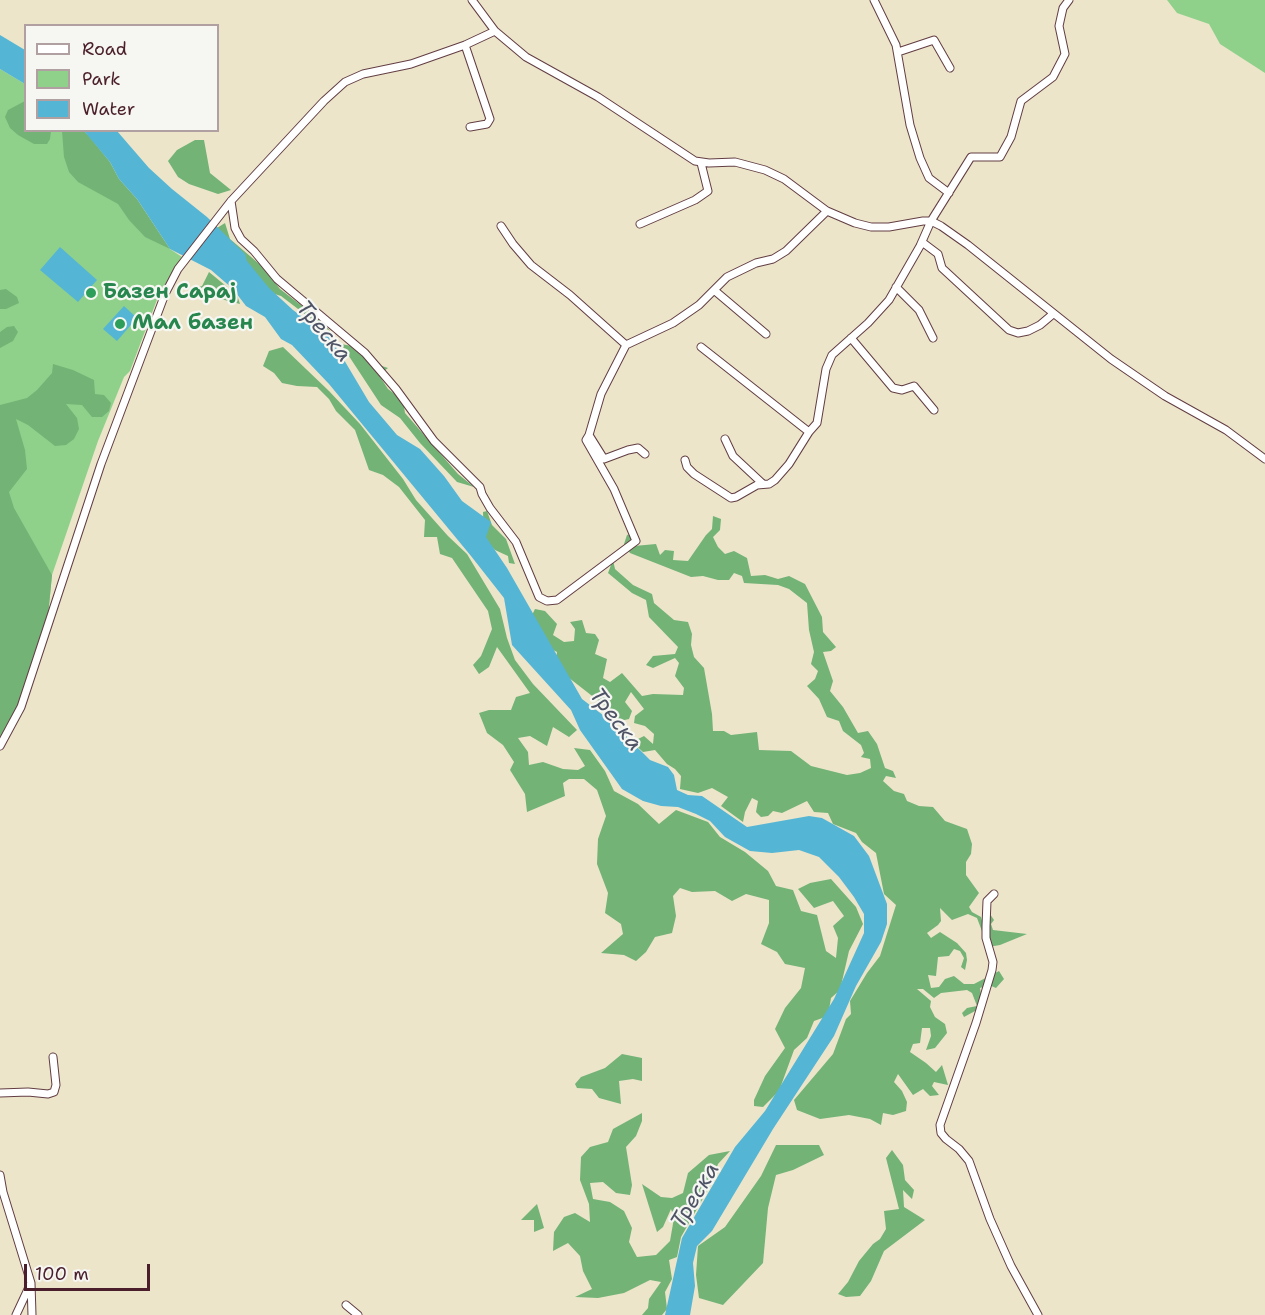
<!DOCTYPE html>
<html>
<head>
<meta charset="utf-8">
<style>
  body { margin:0 }
  #map { position:relative; width:1265px; height:1315px; overflow:hidden; background:#ece5ca; font-family:"Shantell Sans",sans-serif }
  canvas { display:block }
  .legend { position:absolute; left:24px; top:24px; width:195px; height:108px; box-sizing:border-box; background:#f6f6f2; border:2px solid #b1a0a2; margin:0; padding:8px 10px; list-style:none; font-size:18px; color:#4a1f2b }
  .legend li { display:flex; align-items:center; gap:12px; height:30px }
  .legend b { width:30px; border:2px solid #b1a0a2 }
  .scale { position:absolute; left:24px; top:1264px; width:126px; height:27px; box-sizing:border-box; border:3px solid #4a1f2b; border-top:0; padding-left:8px; font-size:18px; line-height:21px; white-space:nowrap; color:#4a1f2b; -webkit-text-stroke:4px #f6f6f2; paint-order:stroke }
</style>
</head>
<body>
<div id="map">
<canvas width="1265" height="1315"></canvas>
<ul class="legend">
<li><b style="height:8px;background:#fff"></b>Road</li>
<li><b style="height:16px;background:#8fd18a"></b>Park</li>
<li><b style="height:16px;background:#55b5d4"></b>Water</li>
</ul>
<div class="scale">100 m</div>
</div>
<script>
const context = document.querySelector('canvas').getContext('2d');
context.lineJoin = 'round';
function fillPath(path, color) { context.fillStyle = color; context.fill(path, 'evenodd'); }
const shape = rows => new Path2D(rows.map(r => 'M' + r).join(''));
function trace(path, color, width, dash) { context.strokeStyle = color; context.lineWidth = width; context.lineCap = dash ? 'butt' : 'round'; context.setLineDash(dash || []); context.stroke(path); }
function write(font, color, halo, rows, align = 'center') {
  context.font = font + ' "Shantell Sans",sans-serif'; context.lineWidth = 4.5; context.setLineDash([]); context.textBaseline = 'middle'; context.strokeStyle = halo; context.fillStyle = color; for (const [text, x, y, turn = 0] of rows) {
    context.save(); context.translate(x, y); context.rotate((+turn || 0) * Math.PI / 180); context.textAlign = isNaN(turn) ? turn : align; if (halo) context.strokeText(text, 0, 0); context.fillText(text, 0, 0); context.restore();
  }
}
fillPath(shape([
  [1167,0,1265,0,1265,73,1220,44,1209,24,1177,13],
  [0,69,25,84,26,130,84,131,170,249,182,257,158,297,130,371,124,377,98,441,52,575,48,616,0,742]
]), '#8fd18a');
fillPath(shape([
  [25,101,26,130,51,131,50,139,47,144,34,144,18,135,10,128,5,117,8,110],
  [62,131,84,131,89,136,110,162,119,179,137,199,170,249,145,237,129,220,118,204,78,182,69,172,64,157],
  [195,140,204,140,210,173,231,190,218,194,189,184,178,177,168,161,177,150],
  [225,223,230,239,264,268,280,289,319,319,332,333,327,329,322,330,319,325,281,296,268,292,217,228],
  [209,272,237,295,240,304,221,299,212,292,201,294,196,288,202,286],
  [6,289,17,297,19,303,6,309,0,309,0,290],
  [14,326,18,332,13,341,0,348,0,332,7,327],
  [341,344,352,346,373,363,388,368,379,375,388,389,403,400,405,413,458,474,474,487,457,482,420,443,400,418,381,405],
  [283,347,329,391,360,424,403,479,416,500,448,536,467,554,500,609,507,638,515,660,533,684,577,730,569,737,553,727,547,746,530,736,518,738,528,752,529,765,543,762,563,769,578,770,585,766,574,748,590,750,605,771,614,791,638,804,659,824,676,810,708,822,720,837,745,852,768,871,776,886,793,890,801,911,817,915,826,951,836,958,838,938,833,926,844,916,833,901,814,908,798,889,810,883,831,879,856,907,863,924,849,951,840,990,831,998,828,1016,814,1021,807,1038,794,1050,779,1091,763,1107,754,1106,754,1100,765,1076,785,1048,775,1029,785,1008,801,988,805,968,785,964,777,952,761,944,769,923,769,900,746,894,732,901,715,891,692,892,680,888,673,896,676,916,672,933,655,937,646,952,636,961,624,955,601,953,623,934,621,924,605,913,608,893,597,864,598,839,606,816,597,790,584,779,569,779,563,783,565,796,527,812,525,794,510,770,514,762,503,745,487,733,479,713,489,710,511,710,516,697,530,693,497,647,489,667,479,674,473,665,481,656,492,629,488,611,452,558,440,554,437,537,424,537,425,520,399,487,383,475,369,470,355,430,336,411,329,399,317,387,297,386,282,383,274,373,263,366,269,351],
  [53,364,73,370,94,380,95,394,104,395,111,403,109,411,102,417,92,417,82,405,66,404,77,418,79,429,74,439,66,445,55,446,28,425,16,419,25,450,27,469,9,492,14,508,52,575,48,616,19,708,0,742,0,405,27,398,37,390,52,373],
  [487,511,492,525,506,539,515,564,509,563,508,556,495,550,484,540,483,512],
  [713,516,721,519,720,530,713,537,718,547,725,554,734,551,747,558,751,576,765,575,778,579,789,576,805,584,822,617,823,632,836,647,831,651,823,652,833,681,830,691,843,707,858,733,868,731,877,744,885,768,893,771,896,778,886,776,883,781,894,791,904,794,907,801,919,806,933,807,945,821,967,829,972,844,971,854,966,862,966,875,979,893,969,907,972,912,981,917,986,934,988,911,994,920,991,924,993,930,1027,934,1000,945,988,947,977,918,968,914,952,920,940,908,941,921,938,925,927,933,931,938,940,932,957,943,966,953,967,960,965,970,961,967,964,958,960,951,954,949,949,956,938,957,936,976,928,975,931,988,939,987,945,979,954,976,964,984,974,984,999,971,1004,979,996,988,989,985,980,988,982,1000,975,1011,964,1017,962,1013,967,1008,977,1006,972,993,967,990,941,993,934,998,923,989,917,989,931,1001,930,1007,935,1017,945,1024,947,1033,935,1048,926,1050,931,1036,930,1028,922,1028,920,1043,913,1044,910,1052,926,1063,936,1072,942,1065,948,1085,934,1082,932,1086,939,1095,930,1096,923,1089,913,1095,898,1074,894,1082,902,1091,907,1102,906,1111,893,1115,883,1113,881,1125,870,1119,849,1115,820,1119,797,1110,794,1100,833,1054,846,1019,851,1014,850,1001,867,973,880,956,896,905,884,894,876,853,862,842,856,833,833,824,828,813,814,812,807,801,782,813,773,811,768,816,761,817,756,812,758,801,752,798,745,812,743,822,721,806,728,797,712,788,698,793,680,789,681,776,675,769,667,764,655,750,643,752,632,742,644,736,653,744,654,734,645,726,634,723,635,716,644,709,631,692,625,702,632,711,629,719,620,721,610,713,605,706,555,667,557,652,541,644,529,621,535,609,545,611,557,624,553,635,564,642,574,641,575,629,570,622,582,620,586,633,595,634,599,640,595,654,607,659,603,678,610,682,622,673,642,696,653,694,683,695,684,688,675,676,679,663,675,658,653,668,646,665,653,656,675,654,678,647,649,617,646,600,632,593,608,573,613,560,615,569,633,585,652,594,654,603,674,620,688,622,692,634,691,645,694,657,704,668,712,714,713,731,724,731,731,735,757,732,759,750,791,751,811,766,847,775,860,773,871,768,870,759,861,757,864,753,861,745,843,731,839,721,827,717,819,699,807,686,815,679,818,671,811,664,814,652,809,630,807,603,789,589,778,585,744,583,742,576,734,573,729,580,718,580,703,576,691,577,630,553,624,544,627,535,635,532,631,543,634,546,656,544,660,555,665,550,674,551,673,560,688,561,706,535,712,529],
  [622,1054,642,1058,642,1081,633,1079,619,1081,621,1104,599,1098,592,1089,577,1088,575,1084,581,1077,605,1068],
  [642,1113,642,1121,636,1136,626,1147,632,1185,630,1195,616,1193,603,1182,590,1183,593,1199,610,1202,624,1211,632,1228,629,1242,637,1257,656,1255,670,1241,674,1218,671,1209,663,1227,657,1232,642,1184,661,1197,672,1198,683,1193,688,1173,709,1155,730,1151,718,1164,710,1186,681,1237,677,1257,669,1260,672,1279,665,1292,667,1309,662,1315,642,1315,648,1308,649,1299,661,1282,650,1280,624,1293,598,1298,575,1297,592,1289,583,1271,580,1256,568,1243,553,1251,554,1232,564,1217,575,1213,590,1222,589,1204,580,1180,581,1157,590,1147,608,1142,613,1129],
  [776,1145,819,1145,824,1155,793,1170,776,1175,768,1208,763,1263,723,1305,699,1298,696,1275,698,1246,725,1227,761,1176],
  [892,1150,903,1165,905,1180,914,1190,912,1199,903,1190,904,1207,925,1220,884,1251,871,1281,860,1296,846,1297,838,1294,848,1282,859,1261,873,1244,880,1239,886,1229,884,1211,899,1209,886,1158],
  [537,1204,544,1228,534,1232,534,1220,521,1220]
]), '#73b376');
fillPath(shape([
  [0,35,25,50,25,84,0,69],
  [84,131,117,131,149,168,172,189,207,217,245,254,247,261,269,288,293,310,331,338,369,402,397,435,420,449,444,476,462,501,491,522,486,537,507,568,582,699,612,722,650,760,668,767,674,775,677,790,688,795,702,796,747,827,809,816,822,818,854,836,869,856,887,904,887,924,881,942,856,986,834,1036,773,1129,712,1231,697,1246,693,1263,695,1286,690,1315,665,1315,682,1238,735,1147,765,1111,834,999,864,933,864,914,854,897,839,877,819,857,799,850,772,853,750,851,725,837,710,821,696,814,678,807,661,806,643,801,622,789,580,730,571,710,512,645,504,598,471,556,329,384,292,345,281,339,265,317,246,306,233,289,211,270,170,249,137,199,119,179,110,162],
  [60,247,97,280,78,302,40,270],
  [124,306,137,318,117,341,103,329]
]), '#55b5d4');
const minor = shape([
  [472,0,495,31,526,57,598,97,695,161,709,163,735,162,765,170,784,179,827,211,855,223,871,227,889,227,923,221,931,221,941,226,968,245,1111,359,1165,396,1226,430,1265,459],
  [874,0,896,45,910,125,920,158,929,178,949,193],
  [465,45,490,119,487,124,470,127],
  [898,52,934,40,950,68],
  [231,201,235,228,241,239,254,251,277,279,365,353,396,389,434,441,480,487,482,494,490,508,516,542,539,597,547,601,557,600,636,541,614,489,586,440,589,435],
  [640,224,695,200,708,191,701,163],
  [501,226,513,244,531,265,570,295,626,345],
  [922,242,938,254,942,268,1009,330,1018,333,1028,331,1040,325,1053,314],
  [896,287,919,310,933,338],
  [714,290,766,334],
  [851,338,893,388,902,390,914,386,934,410],
  [701,347,809,432],
  [725,439,733,456,763,484],
  [645,454,638,448,628,450,604,459,589,435,601,394,626,345,673,323,699,305,727,277,756,263,773,259,786,251,827,211],
  [685,460,687,467,694,474,731,498,736,497,757,485,769,484,775,480,789,464,809,432,817,423,826,369,832,355,868,323,889,300,920,246,931,221,971,157,1000,157,1011,137,1021,101,1053,77,1065,54,1059,26,1063,8,1069,0],
  [0,746,21,707,101,464,165,294,178,269,231,201,324,101,345,82,363,74,411,64,465,45,495,31],
  [994,894,987,901,986,926,986,938,993,962,992,970,976,1023,940,1125,941,1133,946,1139,959,1149,969,1161,990,1219,1011,1266,1038,1315],
  [0,1093,28,1092,48,1094,54,1092,56,1085,53,1057],
  [0,1175,3,1192,31,1283,32,1315],
  [346,1305,358,1315],
  [16,1315,30,1285]
]);
trace(minor, '#623d43', 9);
trace(minor, '#fff', 7);
for (const [x, y, r, color] of [
  [91,293,6,"#2e9e5b"],
  [120,324,6,"#2e9e5b"]
]) { const dot = new Path2D(); dot.arc(x, y, r, 0, 2 * Math.PI); context.fillStyle = color; context.fill(dot); trace(dot, '#f6f6f2', 2); }
write('bold 21px', '#27864d', '#f6f6f2', [
  ["Базен Сарај",103,293],
  ["Мал базен",132,324]
], 'left');
write('italic 22px', '#4e5466', '#f6f6f2', [
  ["Треска",323,332,50],
  ["Треска",615,720,53],
  ["Треска",696,1196,-59]
]);
</script>
</body>
</html>
